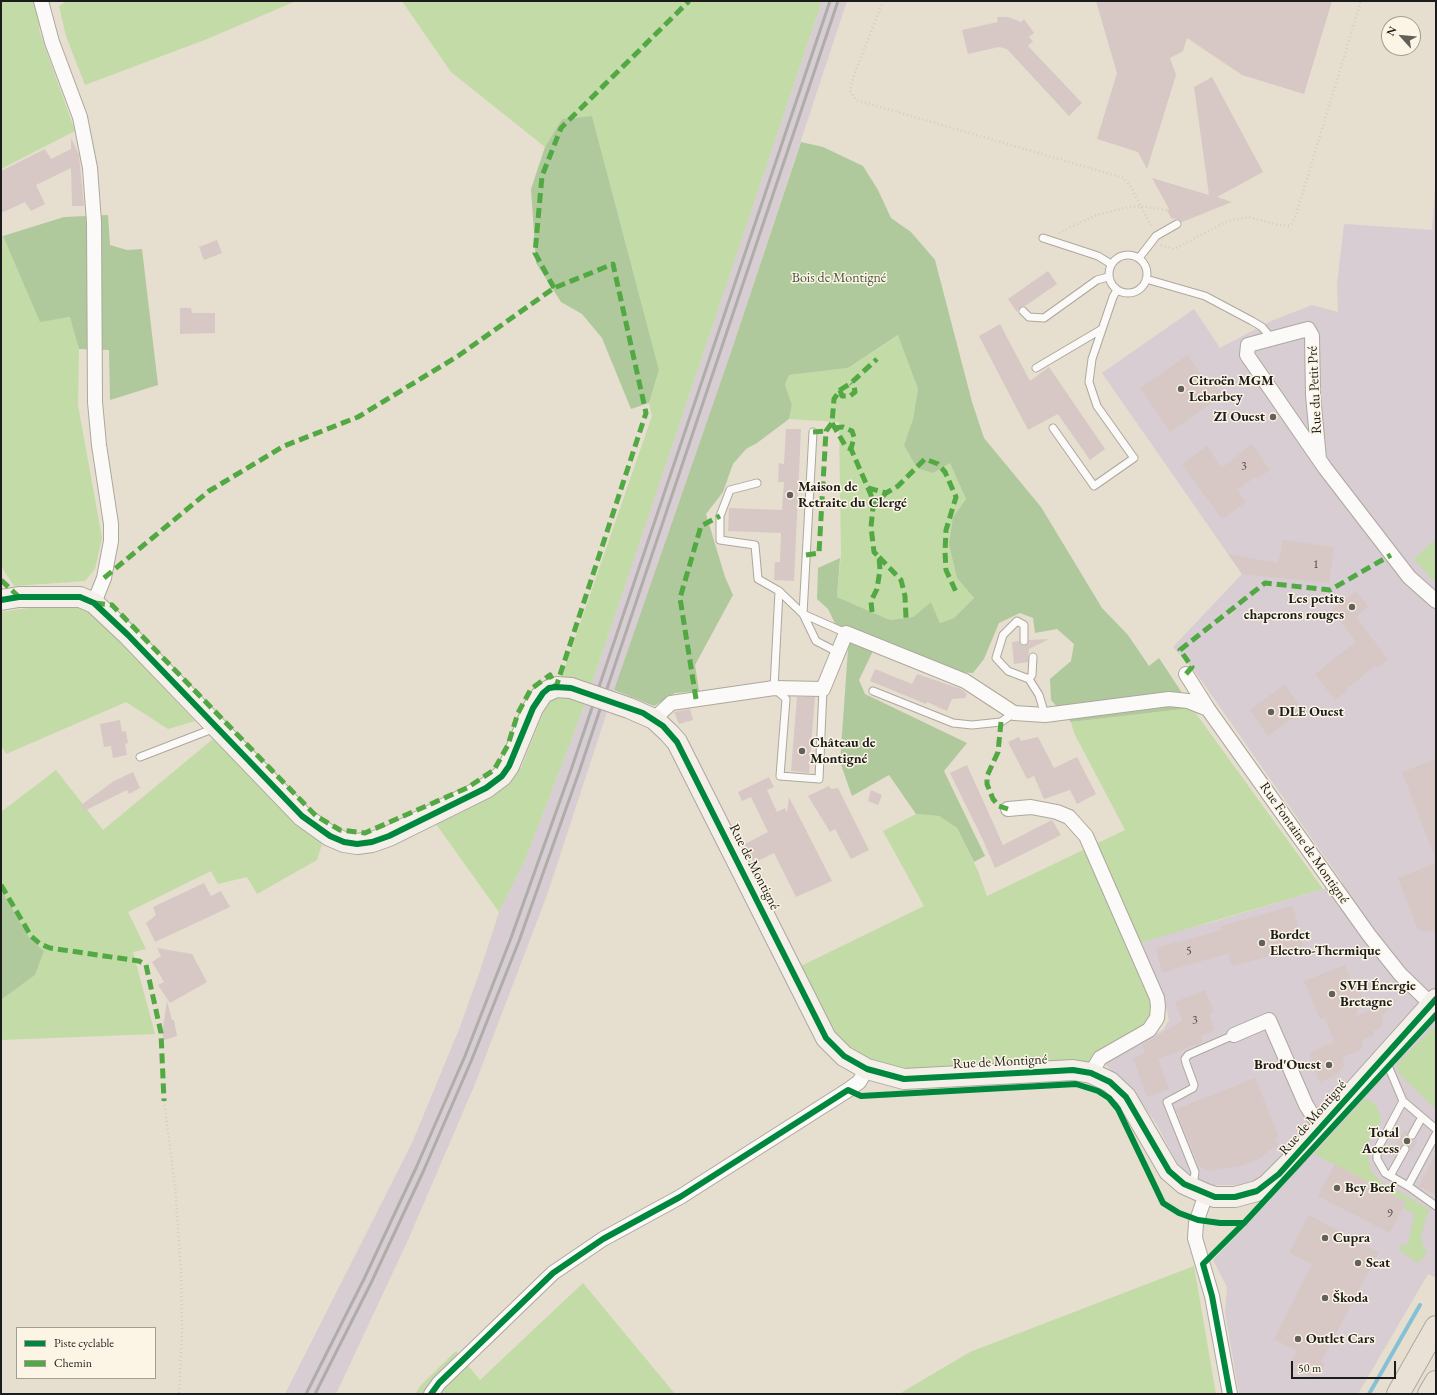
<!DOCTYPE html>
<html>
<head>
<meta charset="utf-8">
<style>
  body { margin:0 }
  #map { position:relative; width:1437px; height:1395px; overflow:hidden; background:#e6dece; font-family:"EB Garamond",serif }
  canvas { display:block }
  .frame { position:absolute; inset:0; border:2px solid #1c1c1c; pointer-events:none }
  .legend { position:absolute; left:16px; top:1327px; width:140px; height:52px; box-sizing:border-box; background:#fcf5e5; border:1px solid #a29e95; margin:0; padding:5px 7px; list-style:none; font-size:12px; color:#1c1c1c }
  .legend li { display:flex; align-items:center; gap:8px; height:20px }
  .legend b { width:20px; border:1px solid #a29e95 }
  .north { position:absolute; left:1381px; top:16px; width:40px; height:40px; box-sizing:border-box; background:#fcf5e5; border:1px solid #a29e95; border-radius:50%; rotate:297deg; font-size:11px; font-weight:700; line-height:16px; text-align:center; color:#1c1c1c }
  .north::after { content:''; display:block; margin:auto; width:14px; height:18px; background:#63605a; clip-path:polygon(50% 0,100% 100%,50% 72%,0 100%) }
  .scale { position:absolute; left:1291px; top:1361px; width:105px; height:18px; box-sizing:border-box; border:2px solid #1c1c1c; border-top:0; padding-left:5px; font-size:12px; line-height:14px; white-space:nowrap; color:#1c1c1c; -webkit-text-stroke:3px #fcf5e5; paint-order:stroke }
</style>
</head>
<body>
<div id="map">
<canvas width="1437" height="1395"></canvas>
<div class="frame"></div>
<ul class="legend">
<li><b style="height:5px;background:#00873e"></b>Piste cyclable</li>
<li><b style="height:5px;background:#52a943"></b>Chemin</li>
</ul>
<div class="north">N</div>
<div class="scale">50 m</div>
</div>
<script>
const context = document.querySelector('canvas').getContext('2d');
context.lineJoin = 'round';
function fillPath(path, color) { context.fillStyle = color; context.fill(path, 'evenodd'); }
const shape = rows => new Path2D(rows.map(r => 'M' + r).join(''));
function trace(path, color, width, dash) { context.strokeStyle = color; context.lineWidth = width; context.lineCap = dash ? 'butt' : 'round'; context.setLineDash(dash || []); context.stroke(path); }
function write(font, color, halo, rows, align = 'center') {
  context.font = font + ' "EB Garamond",serif'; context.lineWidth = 3; context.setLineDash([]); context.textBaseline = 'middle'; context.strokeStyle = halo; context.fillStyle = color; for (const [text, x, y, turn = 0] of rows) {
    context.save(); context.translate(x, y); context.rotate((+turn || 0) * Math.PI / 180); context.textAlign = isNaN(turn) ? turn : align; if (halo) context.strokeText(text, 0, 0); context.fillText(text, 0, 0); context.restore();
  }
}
fillPath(shape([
  [822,1,847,1,732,349,612,696,590,689],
  [1436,176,1436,1278,1428,1274,1358,1394,1239,1394,1225,1312,1227,1287,1213,1260,1271,1199,1248,1185,1206,1185,1188,1175,1176,1161,1157,1125,1141,1102,1104,1063,1163,1030,1169,1020,1164,998,1140,941,1213,922,1343,883,1194,670,1173,647,1242,574,1102,373,1194,309,1220,348,1271,321,1312,305,1338,312,1337,285,1344,224,1432,230],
  [587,699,609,706,547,895,510,992,475,1084,408,1240,336,1394,285,1394,412,1143,460,1027,481,968,499,912,525,860]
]), '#d7cdd2');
fillPath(shape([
  [1,1,35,1,40,33,75,131,1,169],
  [67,1,296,1,207,39,85,85,66,36,59,6],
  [402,1,822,1,590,689,572,684,562,676,652,416,649,403,659,370,592,116,562,119,545,147,451,72],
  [1,236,3,236,40,321,71,317,79,349,78,405,102,538,95,569,85,581,14,586,1,566],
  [899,335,918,389,913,419,904,445,950,462,966,499,953,517,957,578,974,598,954,618,940,623,931,602,913,617,890,620,837,597,841,554,839,422,789,419,792,405,785,385,789,375,848,368],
  [1436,539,1436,584,1414,559],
  [55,604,82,608,103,623,195,721,168,729,126,702,6,754,1,745,1,612],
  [561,694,587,699,525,860,499,912,436,824,460,813,498,791,521,768,548,701],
  [1192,708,1323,889,1132,945,1154,1001,1153,1014,1146,1027,1085,1065,1070,1060,898,1071,858,1060,831,1032,797,968,924,906,883,831,916,814,939,816,957,828,978,871,987,896,1125,830,1074,733,1071,722],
  [213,739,322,844,317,860,257,894,247,877,218,884,211,871,128,912,146,949,133,952,155,1034,1,1040,1,1000,35,975,44,951,30,939,1,890,1,812,56,770,103,830],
  [1436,1025,1436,1109,1400,1075,1397,1067,1397,1064],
  [1365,1098,1376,1105,1381,1118,1376,1138,1372,1135,1366,1146,1370,1149,1368,1160,1372,1172,1380,1181,1429,1209,1420,1239,1422,1240,1424,1248,1428,1252,1418,1263,1399,1250,1402,1244,1408,1245,1414,1214,1403,1208,1406,1202,1314,1154],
  [1194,1266,1216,1394,899,1394,970,1352],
  [583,1283,675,1394,415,1394,421,1385,456,1351,480,1380]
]), '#c2dba7');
fillPath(shape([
  [592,116,659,370,649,403,631,409,602,338,582,314,561,302,536,263,531,189,545,147,562,119],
  [801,142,823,147,863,166,878,190,891,218,911,232,935,260,972,402,984,438,1041,507,1102,608,1128,635,1149,666,1159,658,1192,708,1071,722,1051,700,1050,679,1071,661,1074,644,1057,629,1035,633,1033,618,1020,613,999,623,984,659,973,673,953,672,873,651,859,680,865,694,967,743,944,771,985,856,974,862,957,828,939,816,916,814,889,775,852,796,840,762,848,650,828,609,817,599,818,568,840,558,837,597,890,620,913,617,931,602,940,623,954,618,974,598,957,578,949,544,953,517,966,499,950,463,933,473,917,468,904,445,913,419,918,389,898,335,848,368,789,375,785,385,792,405,789,419,757,443,746,449,733,464,723,492,706,514,725,577,733,595,695,665,699,691,675,693,654,706,614,690,732,349],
  [108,215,110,245,127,250,142,249,158,385,110,400,109,350,79,349,70,317,40,322,3,236,64,217],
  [1,890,30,939,44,951,35,975,1,1000]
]), '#b0c99c');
trace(shape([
  [1369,1394,1420,1305]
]), '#85c0d6', 4);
fillPath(shape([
  [1096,1,1332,1,1304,94,1242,75,1187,38,1183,51,1170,58,1176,75,1147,169,1138,152,1097,139,1117,73],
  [997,17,1008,17,1021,22,1024,19,1034,33,1029,37,1033,41,1028,46,1082,103,1069,116,1007,49,999,47,968,54,962,30,998,22],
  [1212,77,1263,172,1217,197,1232,202,1182,222,1179,220,1171,218,1167,210,1169,209,1152,178,1209,195,1194,87],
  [71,138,79,155,84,206,72,206,71,168,36,185,45,204,31,211,25,202,1,213,1,171,45,149,51,159,71,149],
  [217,240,222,253,204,260,199,247],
  [1048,271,1057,284,1025,306,1020,307,1017,312,1008,299],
  [180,308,191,308,192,313,215,313,215,333,180,334],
  [1000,324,1030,381,1049,367,1105,449,1090,460,1058,414,1028,430,979,336],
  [1188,355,1206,381,1211,378,1223,395,1170,432,1140,388],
  [786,429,801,429,794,581,774,580,775,562,780,562,781,533,728,531,729,508,782,510,784,482,778,482,779,463,784,464],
  [1252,444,1270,470,1256,479,1255,477,1237,490,1246,502,1222,519,1182,464,1207,446,1222,468],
  [1283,540,1334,547,1329,583,1242,574,1228,554,1278,563],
  [1356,591,1368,607,1356,617,1388,659,1377,668,1375,666,1346,689,1347,691,1335,700,1315,674,1356,642,1332,610],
  [1049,639,1029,649,1028,662,1014,664,1012,642,1019,641,1021,645,1024,646,1028,644,1029,640],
  [875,669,912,684,917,674,961,689,967,694,965,698,952,699,947,711,927,702,926,704,870,681],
  [1285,684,1303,711,1268,736,1250,710],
  [797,697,815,697,809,773,791,771],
  [690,709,693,720,679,724,674,712],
  [120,720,122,732,126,731,128,743,125,744,127,755,113,758,111,746,104,747,100,724],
  [1019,737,1021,741,1038,737,1054,768,1077,757,1096,794,1077,804,1070,790,1044,799,1034,776,1027,779,1008,742],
  [1436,759,1436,858,1435,858,1402,772],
  [967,765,1003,845,1052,820,1061,835,995,868,983,840,950,773],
  [133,772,140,788,129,794,127,790,84,811,81,805,114,781],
  [769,777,774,787,767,790,777,812,785,808,787,813,789,797,832,881,796,897,774,853,754,863,745,844,768,832,751,797,742,801,738,792],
  [829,786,831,789,838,788,869,850,851,859,835,829,830,832,808,796],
  [871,790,882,795,878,805,868,801],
  [1436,863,1436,932,1418,930,1398,878],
  [204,883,211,896,221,891,230,907,155,942,146,923,156,915,153,907],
  [1293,906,1304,947,1232,966,1228,953,1162,973,1156,948,1222,930,1221,926],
  [157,948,192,954,207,982,170,1003,158,985,164,982,152,962,161,956],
  [1345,965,1355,989,1363,991,1356,1016,1398,999,1382,1016,1383,1023,1380,1028,1373,1031,1374,1035,1361,1041,1363,1047,1359,1051,1342,1057,1345,1065,1335,1076,1319,1082,1310,1052,1334,1042,1325,1018,1320,1019,1304,981],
  [1205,990,1214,1012,1209,1014,1215,1030,1201,1036,1203,1042,1158,1059,1169,1089,1147,1097,1133,1058,1145,1053,1142,1045,1182,1021,1175,1002],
  [167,1001,172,1020,174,1020,177,1036,164,1040,162,1033],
  [1255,1078,1279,1137,1275,1138,1278,1146,1271,1149,1260,1158,1241,1166,1206,1171,1204,1167,1200,1168,1176,1109],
  [1404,1130,1408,1133,1409,1139,1418,1139,1411,1152,1408,1145,1405,1144,1401,1146,1396,1144],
  [1436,1154,1436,1195,1419,1186],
  [1335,1164,1406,1202,1390,1233,1318,1196],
  [1309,1215,1379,1252,1321,1362,1325,1364,1317,1380,1289,1367,1297,1351,1274,1339,1312,1264,1289,1253]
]), '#d7c8c5');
const lane = shape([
  [1043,238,1098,256,1111,264],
  '1109 274a19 19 0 1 1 38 0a19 19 0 1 1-38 0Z',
  [1139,258,1156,236,1177,224],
  [1146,279,1205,296,1252,321,1262,327,1272,339],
  [1023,311,1029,317,1044,318,1097,280,1108,277],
  [1036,368,1102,329],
  [1053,428,1094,486,1134,458,1097,406,1089,382,1092,359,1113,297,1117,290],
  [813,432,803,614,816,641,839,653],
  [757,483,730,490,720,516,720,540,755,545,758,579,779,591,803,614,846,633],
  [779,591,774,688,786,699,780,776,819,779,823,689],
  [1024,641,1024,625,1017,621,1003,635,996,658,1008,671,1029,679,1039,695,1045,715],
  [1029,679,1032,675,1033,657],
  [873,691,953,723,972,725,1001,722,1014,713],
  [140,757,215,728],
  [1382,1061,1389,1068,1403,1101,1436,1129],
  [1403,1101,1377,1150,1377,1159,1385,1173,1408,1186],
  [1436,1134,1408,1186,1436,1206],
  [1412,1135,1422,1117],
  [1390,1176,1405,1149],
  [1193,1186,1195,1172,1167,1102,1193,1088,1194,1085,1186,1063,1185,1059,1188,1055,1234,1035]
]);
const street = shape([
  [41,1,52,42,80,117,90,168,94,222,95,402,99,445,111,524,111,541,104,578,94,603],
  [1319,459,1313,395,1312,336,1308,329,1248,345,1247,355,1325,468,1409,577,1436,601],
  [1186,674,1208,709,1369,935,1400,974,1431,1004],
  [654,719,671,703,774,688,823,689,846,633,965,681,1014,713,1045,715,1169,699,1188,701,1208,709],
  [1008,809,1031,807,1057,812,1069,817,1086,836,1157,998,1158,1006,1157,1018,1149,1030,1100,1058,1091,1073],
  [1234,1035,1269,1020,1306,1105,1313,1116,1323,1126],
  [1206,1194,1196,1223,1195,1238,1212,1296,1230,1394],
  [431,1394,439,1383,553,1273,603,1239,680,1197,848,1090,859,1082,867,1069]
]);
const secondary = shape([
  [1,600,19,597,80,597,94,603,128,635,302,816,330,836,344,842,357,844,372,842,389,836,486,788,502,776,509,766,533,708,543,693,556,687,571,688],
  [629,708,654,719,669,733,677,742,826,1038,844,1056,867,1069,904,1079,1056,1071,1073,1070,1091,1073,1110,1082,1126,1097,1169,1171,1184,1184,1206,1194,1215,1197,1235,1197,1257,1191,1267,1185,1290,1162,1436,999]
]);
const primary = shape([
  [1398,1394,1436,1327],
  [1429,1394,1436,1382]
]);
trace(lane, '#ada89e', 9);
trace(street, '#ada89e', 16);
trace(secondary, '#ada89e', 22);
trace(primary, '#ada89e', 24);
trace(shape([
  [883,1,854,75,850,91,856,100,1124,178,1132,189,1152,228],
  [1059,233,1096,215,1125,208,1141,206,1167,210],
  [1161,245,1174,249,1228,221,1249,217,1278,225,1290,226,1295,218,1361,1],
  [164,1101,175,1185,181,1270,182,1331,179,1394]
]), '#d0ceca', 2.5, [1, 3]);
trace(lane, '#fbfaf8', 7);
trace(street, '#fbfaf8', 14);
trace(secondary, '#f4f0e9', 20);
trace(primary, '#e9e1d5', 22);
trace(shape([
  [306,1394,364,1279,416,1168,465,1056,511,938,571,770,830,1],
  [315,1394,371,1283,423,1172,472,1059,519,941,579,772,838,1]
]), '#aeadaa', 3);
const secondaryBridge = shape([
  [571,688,629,708]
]);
trace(secondaryBridge, '#ada89e', 22, []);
trace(secondaryBridge, '#f4f0e9', 20);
trace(shape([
  [554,288,535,253,542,176,561,128,689,1],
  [840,390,842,396,850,396,855,392,854,386,851,383],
  [832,423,846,447,851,449,871,495,873,507,871,527,874,552,879,557,880,570,877,589,871,601,872,612],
  [834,428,843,427,852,431,854,437,851,449],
  [813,432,826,431],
  [868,488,886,493,898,486,925,459,938,464,945,472,956,497,946,530,945,552,946,570,957,594],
  [873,507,886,493],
  [806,555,819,553,826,431,832,423,834,399,840,390,851,383,877,359],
  [879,557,901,580,905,596,906,618],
  [104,578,209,491,284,446,358,417,458,356,554,288,613,264,646,413,556,687],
  [1,580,19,597],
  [95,603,112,605,316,816,340,830,365,833,467,788,494,770,508,745,518,713,531,689,550,675,556,687],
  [1186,674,1192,667,1180,650,1265,583,1330,590,1391,555],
  [696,699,680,598,701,526,720,516],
  [1001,722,998,752,987,776,987,784,993,799,999,806,1008,809],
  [1,885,31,936,40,944,50,948,139,961,146,965,161,1033,164,1101]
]), '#52a943', 5, [10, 5]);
trace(shape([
  [1,600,19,597,80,597,94,603,128,635,302,816,330,836,344,842,357,844,372,842,389,836,486,788,502,776,509,766,533,708,543,693,549,688,556,687,571,688,643,713,663,726,677,742,826,1038,844,1056,867,1069,904,1079,1056,1071,1073,1070,1091,1073,1110,1082,1126,1097,1169,1171,1184,1184,1215,1197,1235,1197,1257,1191,1279,1174,1436,999],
  [431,1394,439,1383,553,1273,603,1239,680,1197,848,1090,861,1096,1076,1084,1098,1091,1109,1098,1118,1109,1163,1203,1179,1213,1198,1220,1220,1223,1244,1223],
  [1230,1394,1212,1296,1203,1264,1244,1223,1436,1015]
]), '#00873e', 6);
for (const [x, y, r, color] of [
  [1181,389,4,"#63605a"],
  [1273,417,4,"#63605a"],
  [790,495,4,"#63605a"],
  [1352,607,4,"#63605a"],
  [1271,712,4,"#63605a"],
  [802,751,4,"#63605a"],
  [1262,943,4,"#63605a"],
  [1332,994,4,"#63605a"],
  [1329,1065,4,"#63605a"],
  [1407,1141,4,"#63605a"],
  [1337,1188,4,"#63605a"],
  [1325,1238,4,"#63605a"],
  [1358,1263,4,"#63605a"],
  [1325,1298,4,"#63605a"],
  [1298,1339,4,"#63605a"]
]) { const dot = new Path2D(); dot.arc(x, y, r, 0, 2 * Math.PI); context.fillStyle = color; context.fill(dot); trace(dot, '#fcf5e5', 1.5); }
write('12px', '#4b4746', null, [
  ["3",1244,467],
  ["1",1316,565],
  ["5",1189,951],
  ["3",1195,1021],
  ["9",1390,1214]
]);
write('14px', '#45543c', '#fcf5e5', [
  ["Bois de Montigné",839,278]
]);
write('bold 14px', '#1c1c1c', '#fcf5e5', [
  ["Citroën MGM",1189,381],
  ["Lebarbey",1189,397],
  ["ZI Ouest",1265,417,"right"],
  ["Maison de",798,487],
  ["Retraite du Clergé",798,503],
  ["Les petits",1344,599,"right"],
  ["chaperons rouges",1344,615,"right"],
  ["DLE Ouest",1279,712],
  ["Château de",810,743],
  ["Montigné",810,759],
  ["Bordet",1270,935],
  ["Electro-Thermique",1270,951],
  ["SVH Énergie",1340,986],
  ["Bretagne",1340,1002],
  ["Brod'Ouest",1321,1065,"right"],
  ["Total",1399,1133,"right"],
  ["Access",1399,1149,"right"],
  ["Bey Beef",1345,1188],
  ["Cupra",1333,1238],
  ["Seat",1366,1263],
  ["Škoda",1333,1298],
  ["Outlet Cars",1306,1339]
], 'left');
write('14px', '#1c1c1c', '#fcf5e5', [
  ["Rue du Petit Pré",1315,390,-93],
  ["Rue Fontaine de Montigné",1304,843,55],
  ["Rue de Montigné",754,867,63],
  ["Rue de Montigné",1000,1062,-3],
  ["Rue de Montigné",1313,1118,-49]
]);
</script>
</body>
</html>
